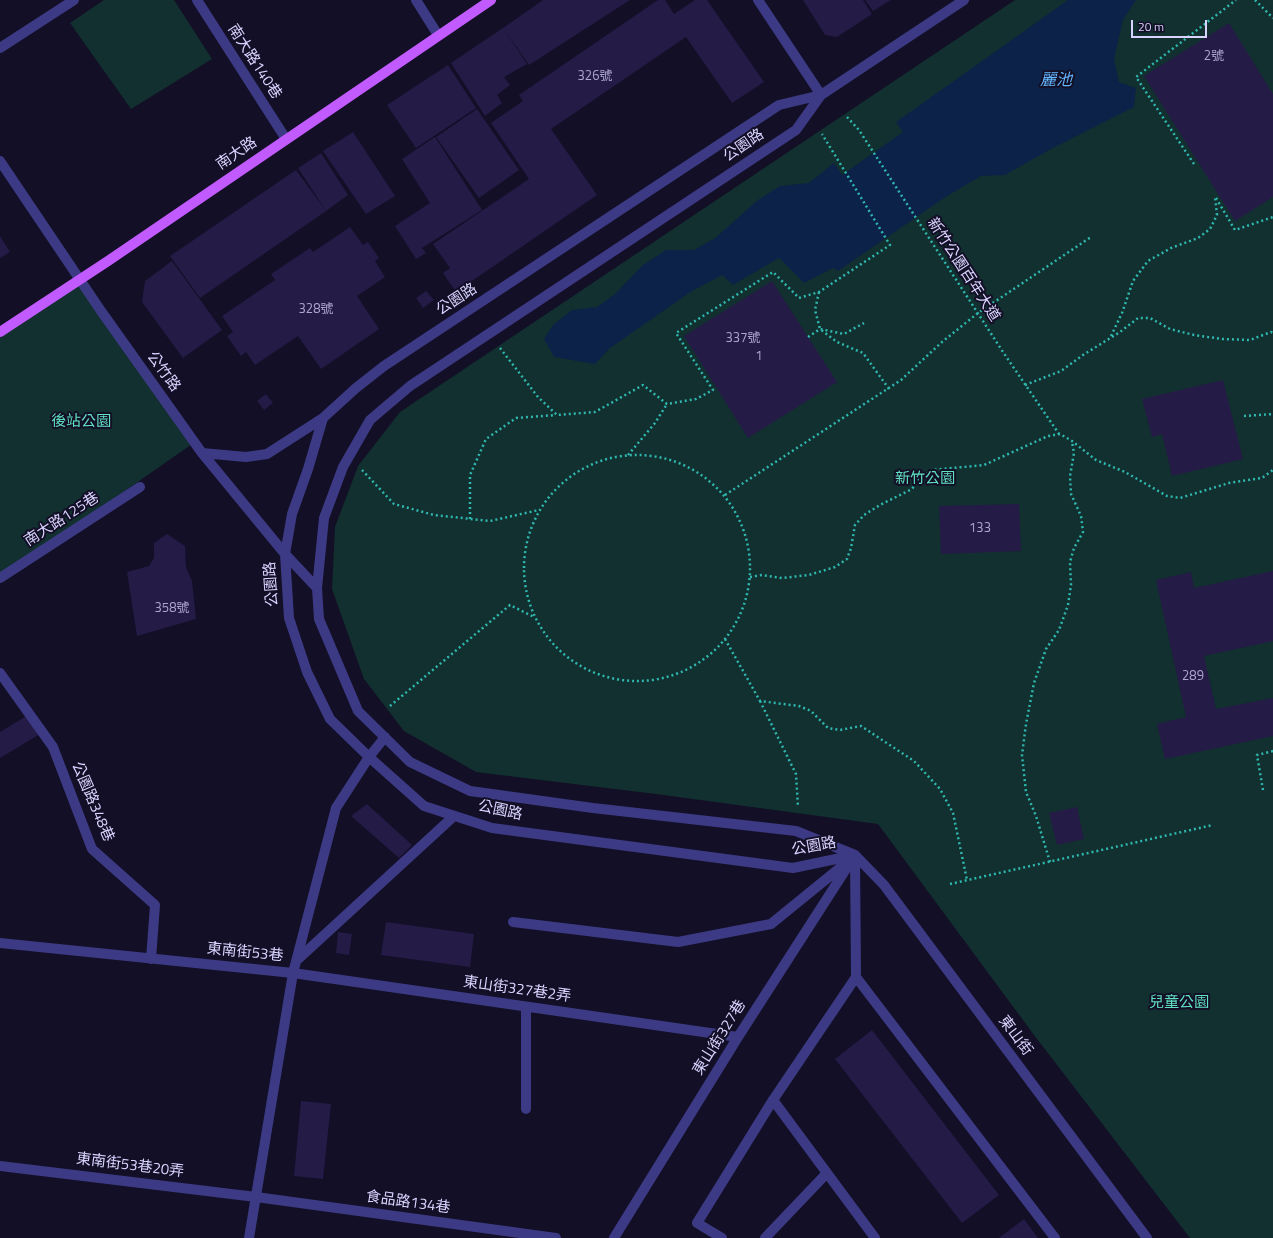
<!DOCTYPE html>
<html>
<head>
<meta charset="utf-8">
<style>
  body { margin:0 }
  #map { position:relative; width:1273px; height:1238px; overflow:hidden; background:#130f26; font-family:"Titillium Web",sans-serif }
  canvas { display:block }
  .scale { position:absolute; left:1131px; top:20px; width:76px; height:18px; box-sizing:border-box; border:2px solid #d9d4ff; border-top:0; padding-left:5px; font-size:12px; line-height:14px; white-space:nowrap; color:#d9d4ff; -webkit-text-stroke:3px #130f26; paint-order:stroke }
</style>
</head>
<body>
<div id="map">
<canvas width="1273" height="1238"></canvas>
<div class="scale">20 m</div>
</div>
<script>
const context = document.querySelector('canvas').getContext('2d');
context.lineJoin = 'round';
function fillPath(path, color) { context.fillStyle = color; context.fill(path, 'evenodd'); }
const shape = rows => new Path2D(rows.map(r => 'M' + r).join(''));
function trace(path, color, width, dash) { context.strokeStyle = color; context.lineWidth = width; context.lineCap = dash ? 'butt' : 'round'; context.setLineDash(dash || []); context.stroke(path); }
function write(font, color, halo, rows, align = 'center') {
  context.font = font + ' "Titillium Web","Noto Sans TC",sans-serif'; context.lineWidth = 4; context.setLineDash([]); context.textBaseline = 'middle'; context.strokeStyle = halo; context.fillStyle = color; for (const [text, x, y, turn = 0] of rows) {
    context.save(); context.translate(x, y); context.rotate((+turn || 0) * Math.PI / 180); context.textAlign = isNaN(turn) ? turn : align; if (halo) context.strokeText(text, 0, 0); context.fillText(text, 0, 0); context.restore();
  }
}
fillPath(shape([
  [104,0,174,0,212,59,131,109,70,23],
  [1015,0,1273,0,1273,1238,1190,1238,1034,1035,878,824,656,794,476,772,404,731,364,679,332,589,335,527,358,466,400,412],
  [81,279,195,442,0,578,0,332]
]), '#12302f');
fillPath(shape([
  [1068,0,1136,0,1123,20,1114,59,1119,82,1136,88,1134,107,1051,149,1005,175,981,176,947,196,838,271,833,268,804,283,779,258,733,285,722,275,692,291,610,348,595,364,554,357,544,339,553,325,572,310,597,307,615,294,643,265,666,250,694,250,715,238,758,200,780,186,809,183,834,163,842,175,903,132,896,122]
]), '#0c2248');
fillPath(shape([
  [543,0,630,0,529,65,503,28],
  [658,0,665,0,674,14,695,0,707,0,764,82,732,103,686,37,551,129,597,195,456,292,443,273,450,268,433,244,529,179,491,123,523,101,519,95],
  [803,0,863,0,872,14,837,37,825,35],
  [865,0,891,0,873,11],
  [1229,23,1273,94,1273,197,1235,221,1144,76],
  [503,28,527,64,504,77,510,85,497,95,502,103,485,116,451,63],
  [448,65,476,108,416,148,387,105],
  [477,109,519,170,479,198,436,137],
  [353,132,395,196,366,214,323,151],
  [435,137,482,210,422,248,426,253,416,259,395,226,430,203,402,159],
  [321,153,348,195,326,211,298,168],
  [296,170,326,211,200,298,170,256],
  [350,227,363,245,368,242,379,258,375,261,385,277,357,296,379,329,321,369,298,336,255,365,246,352,241,356,227,336,233,332,222,316,275,280,271,274,310,248,313,252],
  [0,236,10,252,0,258],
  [172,261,222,330,183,358,142,302,145,281],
  [772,281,837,382,748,438,684,336],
  [426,291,434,300,423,308,416,298],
  [1223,380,1243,459,1172,476,1162,434,1152,437,1142,399],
  [266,394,273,403,264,410,257,401],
  [1019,504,1021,551,941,554,939,506],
  [167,534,185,546,186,567,192,581,196,619,137,636,127,572,149,566,154,558,154,543],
  [1273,571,1273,641,1204,656,1216,709,1273,698,1273,736,1165,759,1157,724,1186,717,1156,580,1191,572,1194,588],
  [28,715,40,734,0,758,0,732],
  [367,804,412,845,399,858,351,816],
  [1077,807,1084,839,1057,845,1049,813],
  [386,922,474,934,470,967,381,955],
  [338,932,352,934,349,955,336,953],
  [872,1030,999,1195,962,1223,835,1059],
  [301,1101,331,1104,323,1179,294,1176],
  [1024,1219,1038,1238,999,1238]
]), '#241b47');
trace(shape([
  [1255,0,1273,18],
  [847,117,859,130,1003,352,1059,434],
  [1194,164,1136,77,1236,0],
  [1216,198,1235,230,1273,217],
  [819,292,815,310,820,329,837,342,863,353,889,389],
  [1111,336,1122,313,1133,281,1148,261,1171,248,1198,238,1210,229,1217,215,1215,196],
  [808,337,820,329,844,334,864,323],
  [500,348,538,397,557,415,595,412,643,385,667,404,696,399,713,390,676,333,773,272,799,298,819,292,890,245,822,134],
  [1025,385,1061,371,1083,355,1120,332,1138,318,1150,318,1170,329,1194,335,1222,339,1250,340,1271,332,1273,333],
  [1244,416,1273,414],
  [628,455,655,423,667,404],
  '524 568a113 113 0 1 1 226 0a113 113 0 1 1-226 0Z',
  [362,470,394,504,434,515,490,521,539,510],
  [725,495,901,380,942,342,978,313,1091,237],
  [470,519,470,475,486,439,516,418,556,415],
  [750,577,762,575,782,578,809,575,835,567,847,559,851,548,855,525,864,515,880,505,912,489,919,479,932,470,984,465,1048,436,1060,434,1072,441,1096,460,1125,472,1167,496,1180,498,1229,483,1262,478,1273,470],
  [725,639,760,701,799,706,811,711,828,728,840,730,861,726,914,761,940,789,953,813,967,880],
  [760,701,796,774,798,807],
  [390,706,510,605,534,617],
  [1263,790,1257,755,1273,751],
  [1050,862,1036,816,1026,792,1022,755,1026,724,1034,683,1046,649,1059,630,1068,605,1071,585,1070,562,1074,548,1083,532,1081,516,1071,494,1070,476,1074,453,1072,442],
  [950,884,1213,825]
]), '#2fb8b0', 2.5, [2, 3]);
trace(shape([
  [197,0,286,139],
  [416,0,438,35],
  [758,0,821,95],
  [0,48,74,0],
  [821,95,796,130,410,386,370,420,343,467,324,518,317,588,319,619,358,711,410,762,470,791,593,808,796,831,855,855,884,885,1147,1238],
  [0,161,101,311,202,453,285,554,317,588],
  [202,453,246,457,267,454,323,418],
  [0,578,140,487],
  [0,673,53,747,92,849,155,905,151,959],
  [855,855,793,868,492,828,424,806,369,757,330,719,307,672,289,618,285,554,292,514,308,469,323,418,356,388,384,366,779,105,821,95,964,0],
  [855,855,856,977,773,1100,875,1238],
  [513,922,678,942,771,924,846,863],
  [0,943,293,973,738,1037],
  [296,961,454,816],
  [856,977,1055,1238],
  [526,1109,526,1007],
  [0,1166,256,1197,556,1238],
  [249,1238,293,973,336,808,369,757,385,737],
  [614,1238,738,1037,855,855],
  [722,1238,697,1223,773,1100],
  [765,1238,827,1173]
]), '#3d3a85', 10);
trace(shape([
  [0,332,108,261,491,0]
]), '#c25bff', 10);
write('13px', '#aca6d1', null, [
  ["2號",1214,57],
  ["326號",595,77],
  ["328號",316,310],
  ["337號",743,339],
  ["1",759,357],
  ["133",980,529],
  ["358號",172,609],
  ["289",1193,677]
]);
write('15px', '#d9d4ff', '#130f26', [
  ["南大路140巷",254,62,57],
  ["公園路",744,146,-34],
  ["南大路",237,154,-34],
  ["新竹公園百年大道",963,270,57],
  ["公園路",457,300,-33],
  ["公竹路",163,372,54],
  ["南大路125巷",62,520,-33],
  ["公園路",272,584,-94],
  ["公園路348巷",92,802,67],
  ["公園路",500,811,12],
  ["公園路",814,847,-10],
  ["東南街53巷",245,953,6],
  ["東山街327巷2弄",517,990,8],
  ["東山街",1015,1036,53],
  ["東山街327巷",720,1038,-58],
  ["東南街53巷20弄",130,1166,7],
  ["食品路134巷",408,1203,8]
]);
write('15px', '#5fe0c0', '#130f26', [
  ["後站公園",81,422],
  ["新竹公園",925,479],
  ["兒童公園",1179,1003]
]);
write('italic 16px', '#62b6ff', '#130f26', [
  ["麗池",1056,81]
]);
</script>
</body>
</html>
